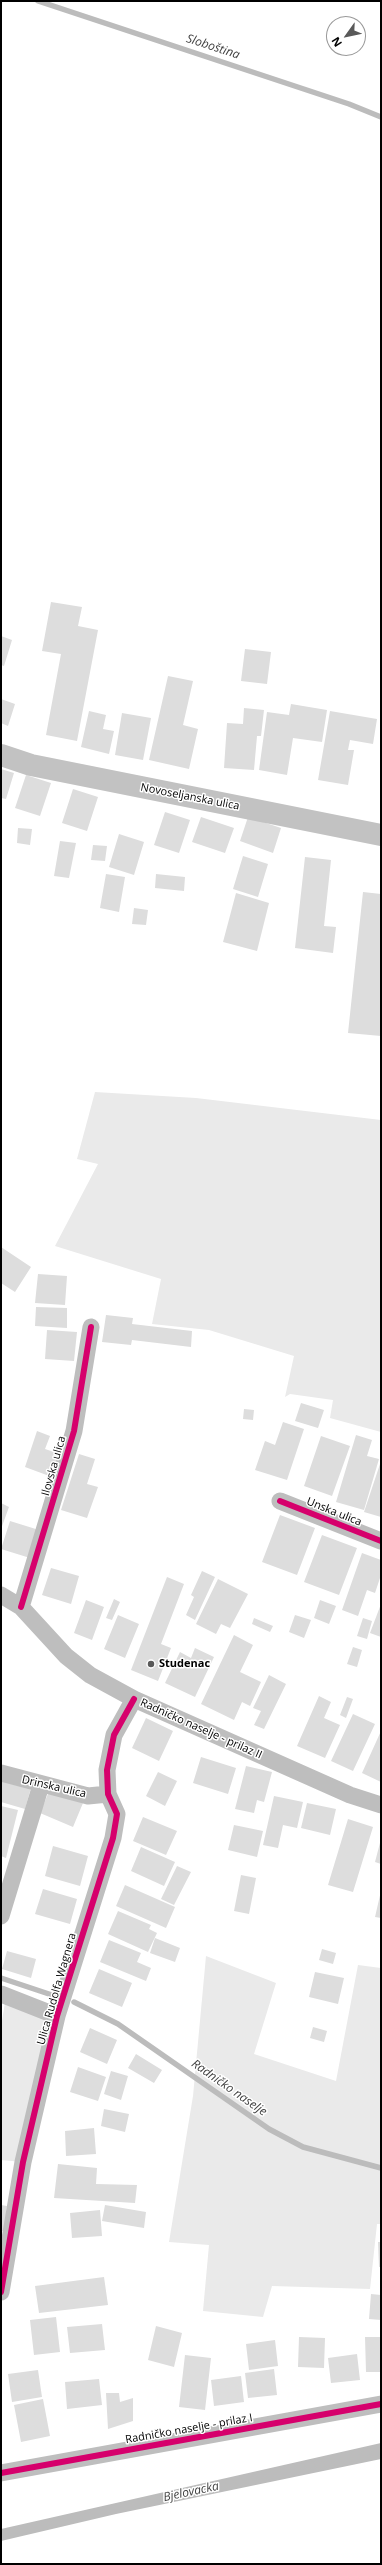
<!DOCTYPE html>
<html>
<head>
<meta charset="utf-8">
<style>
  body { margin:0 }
  #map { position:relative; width:382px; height:2565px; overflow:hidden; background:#fff; font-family:"Open Sans",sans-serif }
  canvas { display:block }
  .frame { position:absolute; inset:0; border:2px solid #000; pointer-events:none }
  .north { position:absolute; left:326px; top:16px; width:40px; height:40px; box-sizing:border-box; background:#fff; border:1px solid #999; border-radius:50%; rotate:237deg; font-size:11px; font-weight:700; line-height:16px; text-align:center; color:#000 }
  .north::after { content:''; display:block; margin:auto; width:14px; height:18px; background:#595959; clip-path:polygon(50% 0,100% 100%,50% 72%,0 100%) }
</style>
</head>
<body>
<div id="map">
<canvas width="382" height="2565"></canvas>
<div class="frame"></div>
<div class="north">N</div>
</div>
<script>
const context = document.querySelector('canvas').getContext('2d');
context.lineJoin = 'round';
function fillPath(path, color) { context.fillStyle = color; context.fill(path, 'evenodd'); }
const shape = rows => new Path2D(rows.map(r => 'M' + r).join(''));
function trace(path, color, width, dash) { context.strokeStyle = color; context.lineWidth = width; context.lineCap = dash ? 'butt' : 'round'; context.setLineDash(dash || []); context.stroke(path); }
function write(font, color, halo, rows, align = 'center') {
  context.font = font + ' "Open Sans",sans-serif'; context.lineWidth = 3; context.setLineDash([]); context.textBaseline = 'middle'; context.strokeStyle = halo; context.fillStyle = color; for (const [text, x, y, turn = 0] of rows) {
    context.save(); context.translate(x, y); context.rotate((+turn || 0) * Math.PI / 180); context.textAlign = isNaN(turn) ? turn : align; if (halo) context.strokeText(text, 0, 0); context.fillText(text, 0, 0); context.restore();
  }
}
fillPath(shape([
  [95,1092,196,1098,381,1120,381,1432,330,1418,333,1400,290,1394,285,1397,294,1356,209,1330,152,1324,161,1279,55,1246,98,1164,77,1159],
  [206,1956,276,1983,254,2054,336,2081,358,1965,381,1968,381,2224,377,2224,370,2289,272,2286,263,2317,203,2311,209,2245,169,2242,193,2096],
  [6,1996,57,2016,23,2162,1,2160,1,2027]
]), '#eaeaea');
fillPath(shape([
  [381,2443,381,2459,116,2514,1,2541,1,2529]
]), '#bcbcbc');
trace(shape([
  [38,1,349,104,381,117],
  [1,1978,52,1995],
  [74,2002,118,2024,269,2129,303,2147,381,2168]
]), '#bcbcbc', 5.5);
fillPath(shape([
  [51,602,82,607,78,626,98,630,77,741,46,735,61,654,42,651],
  [1,636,12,640,4,666,1,665],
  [245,649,271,652,267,684,241,681],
  [168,676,193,681,183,725,198,729,189,769,149,760],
  [1,699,15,704,8,726,1,723],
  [291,704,327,710,322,742,293,738,287,775,259,770,267,712,289,715],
  [244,708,264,710,261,736,257,736,254,770,224,768,227,723,243,724],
  [89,711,106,715,103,729,114,731,109,754,81,747],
  [330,711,377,719,373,744,350,740,348,750,354,750,348,785,318,780],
  [122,713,151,718,143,760,115,755],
  [1,769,14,773,6,799,1,798],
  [26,775,51,783,40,816,15,808],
  [73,789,98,797,87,831,62,823],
  [165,812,190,820,179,853,154,845],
  [201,817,234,828,225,853,192,842],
  [248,817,281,828,273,853,240,841],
  [18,828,32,829,30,845,17,843],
  [119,834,144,842,134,875,109,867],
  [60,841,76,843,69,878,54,876],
  [93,845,107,846,105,861,91,860],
  [243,856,268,864,258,897,233,889],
  [305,857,331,860,324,926,336,927,333,953,295,948],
  [106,874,125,877,119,912,100,908],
  [156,874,185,877,184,891,155,888],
  [363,892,381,894,381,1036,348,1033],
  [236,893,269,903,257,951,223,942],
  [134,908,148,910,146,925,132,924],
  [1,1247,31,1267,15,1292,1,1283],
  [38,1274,67,1276,65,1305,35,1303],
  [36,1307,67,1308,67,1328,35,1326],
  [106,1315,133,1318,132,1324,192,1331,191,1347,132,1340,131,1345,102,1342],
  [47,1330,77,1332,74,1361,45,1359],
  [301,1403,324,1410,318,1428,295,1421],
  [244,1409,254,1410,253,1420,243,1419],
  [283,1422,304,1429,287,1480,255,1470,265,1441,275,1445],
  [37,1431,50,1436,45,1449,60,1454,52,1477,25,1467],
  [356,1435,372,1440,367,1456,379,1459,364,1510,336,1502],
  [321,1436,350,1446,332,1496,304,1486],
  [79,1454,95,1459,87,1484,98,1487,87,1518,61,1510],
  [381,1461,381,1517,364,1512],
  [1,1503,9,1507,1,1529],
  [280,1515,315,1528,297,1575,262,1562],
  [10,1521,39,1530,30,1558,1,1549],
  [322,1535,357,1548,339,1595,304,1582],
  [362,1553,381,1560,381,1575,375,1593,367,1590,358,1616,342,1610],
  [51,1568,79,1576,71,1604,42,1595],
  [202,1571,215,1577,195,1620,186,1615,194,1597,191,1595],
  [167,1577,184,1584,161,1644,171,1648,158,1681,131,1670],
  [218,1579,248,1594,230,1628,221,1624,216,1634,196,1624],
  [114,1599,120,1602,112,1620,106,1618],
  [86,1600,104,1607,92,1640,74,1633],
  [320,1600,336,1606,329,1624,314,1618],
  [381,1604,381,1637,370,1633],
  [118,1615,139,1624,125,1658,104,1649],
  [295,1615,311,1620,304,1638,289,1632],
  [254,1618,273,1626,270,1632,252,1624],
  [363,1618,372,1621,367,1639,357,1636],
  [234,1635,253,1645,240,1672,261,1682,250,1706,242,1702,234,1720,201,1704],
  [353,1647,362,1650,357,1667,347,1664],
  [195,1648,214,1657,195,1697,165,1683,180,1652,191,1658],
  [269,1675,286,1684,264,1729,254,1725,261,1711,253,1708],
  [319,1696,331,1702,324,1718,340,1725,325,1758,297,1746],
  [347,1697,353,1699,346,1718,340,1715],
  [353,1714,375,1724,353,1771,331,1761],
  [146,1718,173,1731,159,1761,132,1748],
  [381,1731,381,1782,362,1773],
  [201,1757,236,1768,228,1794,193,1783],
  [246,1766,272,1772,264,1802,257,1800,254,1813,235,1809],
  [158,1772,177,1781,165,1806,146,1796],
  [1,1776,32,1784,25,1809,1,1802],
  [50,1789,83,1803,73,1827,40,1813],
  [274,1796,303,1802,297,1828,283,1825,278,1848,263,1845],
  [307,1803,336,1809,330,1835,301,1828],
  [1,1806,18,1810,6,1858,1,1856],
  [143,1817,177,1831,166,1855,133,1841],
  [348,1819,373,1827,353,1892,328,1885],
  [234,1825,263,1831,257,1857,228,1850],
  [381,1839,381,1864,375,1862],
  [53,1846,88,1856,80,1886,45,1876],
  [141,1847,175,1862,164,1886,131,1871],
  [177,1866,191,1872,174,1905,161,1899],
  [241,1875,256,1878,249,1914,234,1911],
  [125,1885,175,1907,166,1928,116,1906],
  [43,1889,77,1899,70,1924,35,1914],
  [381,1891,381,1918,375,1917],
  [118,1911,151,1925,149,1929,157,1933,148,1952,108,1934],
  [155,1938,180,1948,175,1962,150,1953],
  [109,1940,141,1953,137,1962,151,1968,146,1981,100,1962],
  [322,1949,336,1953,333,1964,319,1960],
  [7,1951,36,1959,31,1978,2,1969],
  [99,1969,132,1983,122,2007,89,1993],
  [315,1972,344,1978,338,2004,309,1997],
  [313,2027,327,2031,324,2042,310,2038],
  [90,2028,117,2040,107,2064,80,2052],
  [136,2054,162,2070,154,2083,128,2068],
  [78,2067,106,2077,98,2101,70,2092],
  [111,2071,128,2076,121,2100,104,2094],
  [104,2109,129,2114,125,2132,101,2126],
  [94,2128,96,2154,66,2156,65,2131],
  [58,2164,97,2168,96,2184,137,2185,135,2203,54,2198],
  [1,2205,7,2206,4,2231,1,2231],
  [105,2205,146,2212,144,2228,102,2221],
  [100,2210,102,2236,72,2238,70,2213],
  [378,2242,381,2242,381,2267,379,2267],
  [104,2277,108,2305,39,2313,35,2286],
  [371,2294,381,2295,381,2320,369,2319],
  [56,2317,60,2352,34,2355,30,2320],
  [102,2324,105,2350,70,2353,67,2327],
  [156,2326,182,2333,174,2367,148,2360],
  [299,2337,325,2338,324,2368,298,2367],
  [365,2337,381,2337,381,2372,366,2372],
  [275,2340,278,2366,249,2370,246,2344],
  [357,2354,360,2380,331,2383,328,2358],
  [185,2355,211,2358,205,2410,179,2407],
  [274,2369,277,2395,248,2398,245,2373],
  [38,2370,42,2397,12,2402,8,2374],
  [241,2376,244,2402,214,2406,211,2380],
  [99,2379,102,2405,67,2409,65,2382],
  [106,2393,119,2393,120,2402,133,2398,133,2421,108,2429],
  [43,2399,50,2436,21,2442,14,2405]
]), '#ddd');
trace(shape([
  [280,1501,381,1541],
  [1,1595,21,1607,66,1656,90,1675,134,1699,350,1795,381,1805],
  [21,1607,74,1431,91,1327],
  [1,1773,88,1796,108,1794],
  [1,1916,41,1785],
  [1,1994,57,2016],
  [1,2292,23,2162,57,2016,113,1838,117,1814,108,1794,107,1770,114,1735,134,1699],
  [1,2473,381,2404]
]), '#bebebe', 17);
trace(shape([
  [1,755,31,765,381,835]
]), '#c2c2c2', 22);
trace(shape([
  [280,1501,381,1541],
  [21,1607,74,1431,91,1327],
  [1,2292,23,2162,57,2016,113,1838,117,1814,108,1794,107,1770,114,1735,134,1699],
  [1,2473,381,2404]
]), '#d6006c', 6);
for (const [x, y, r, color] of [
  [151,1664,4,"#595959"]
]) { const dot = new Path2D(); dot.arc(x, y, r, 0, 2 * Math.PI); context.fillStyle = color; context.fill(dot); trace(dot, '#fff', 1.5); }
write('11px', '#000', '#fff', [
  ["Novoseljanska ulica",190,797,11],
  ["Ilovska ulica",54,1466,-74],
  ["Unska ulica",334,1512,22],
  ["Radničko naselje - prilaz II",201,1729,24],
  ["Drinska ulica",54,1787,13],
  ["Ulica Rudolfa Wagnera",57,1989,-74],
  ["Radničko naselje - prilaz I",189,2429,-10]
]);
write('bold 11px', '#000', '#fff', [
  ["Studenac",159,1664]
], 'left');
write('italic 12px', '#414141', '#fff', [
  ["Sloboština",213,47,18],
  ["Radničko naselje",229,2088,35],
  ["Bjelovacka",191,2492,-12]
]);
</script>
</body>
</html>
